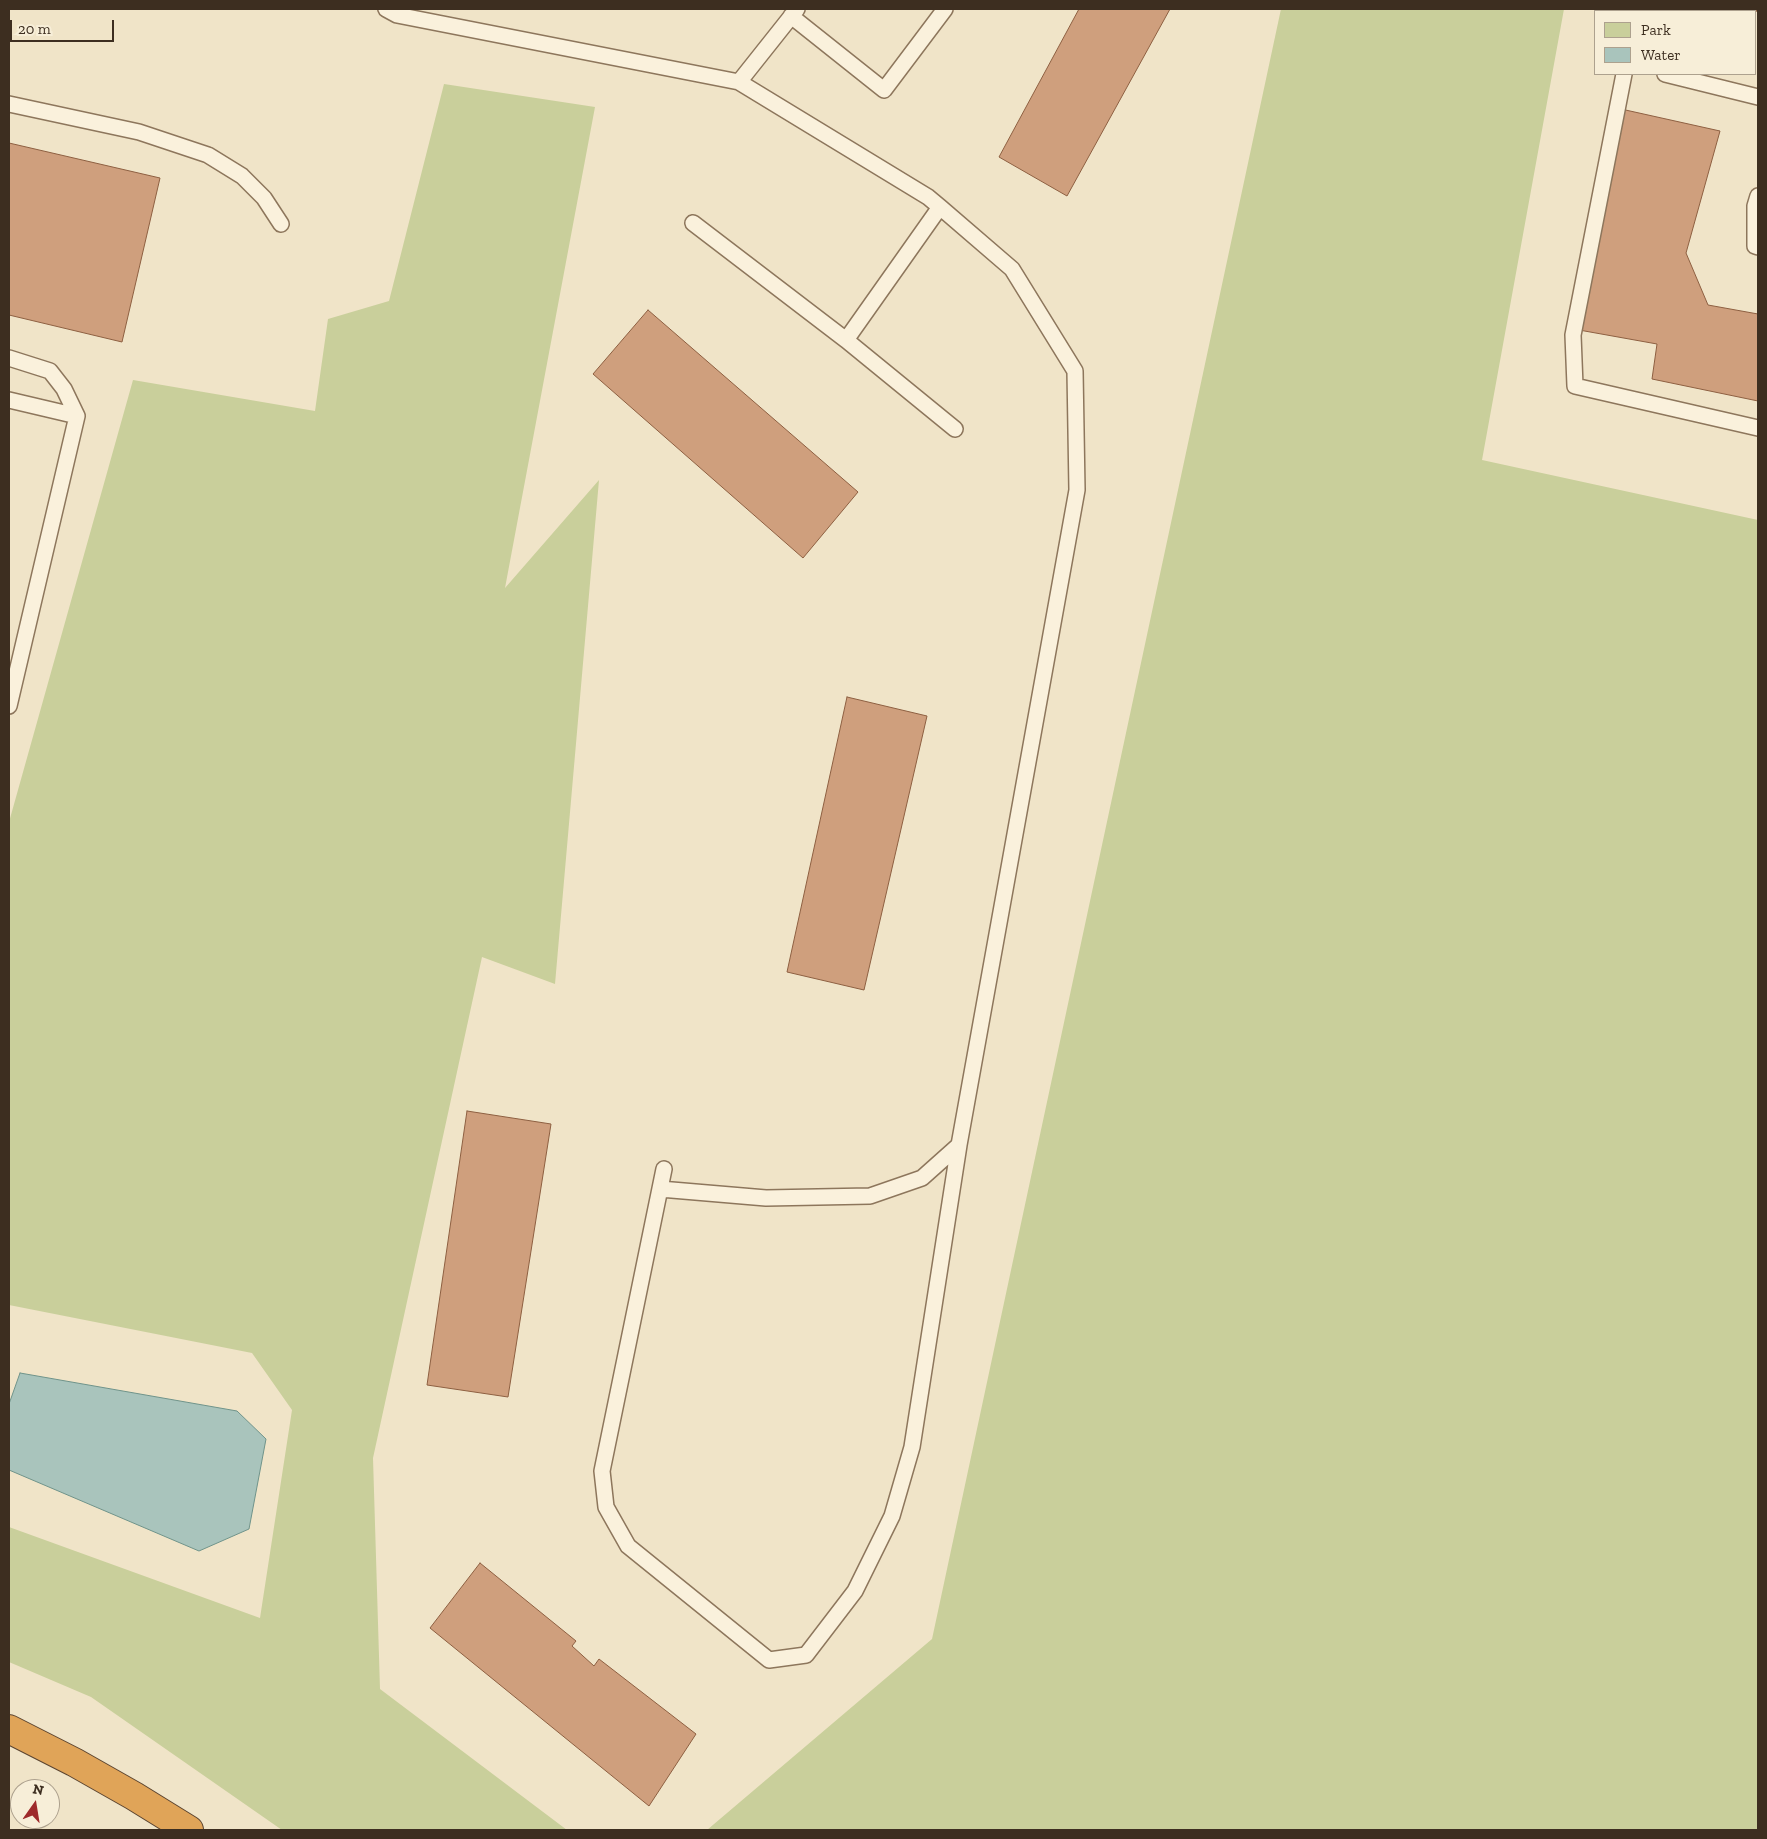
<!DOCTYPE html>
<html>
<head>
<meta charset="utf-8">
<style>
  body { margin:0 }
  #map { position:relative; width:1767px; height:1839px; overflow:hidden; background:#f0e4c8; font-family:"Zilla Slab",serif }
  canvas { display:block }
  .frame { position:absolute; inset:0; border:10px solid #3d2e20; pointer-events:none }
  .legend { position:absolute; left:1594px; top:10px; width:162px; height:65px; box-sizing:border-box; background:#f7eed8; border:1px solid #ada18e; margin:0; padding:6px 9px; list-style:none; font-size:15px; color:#3d2e20 }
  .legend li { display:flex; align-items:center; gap:10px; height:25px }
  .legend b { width:25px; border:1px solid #ada18e }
  .north { position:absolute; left:10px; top:1779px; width:50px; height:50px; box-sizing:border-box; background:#f7eed8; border:1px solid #ada18e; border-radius:50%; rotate:13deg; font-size:14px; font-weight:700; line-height:20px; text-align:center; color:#3d2e20 }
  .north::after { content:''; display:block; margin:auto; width:18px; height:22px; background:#9e2a2b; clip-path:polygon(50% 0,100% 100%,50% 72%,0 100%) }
  .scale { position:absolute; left:10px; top:20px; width:104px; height:22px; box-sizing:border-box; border:2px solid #3d2e20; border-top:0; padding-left:6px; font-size:15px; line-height:18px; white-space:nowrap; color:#3d2e20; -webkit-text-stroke:4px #f7eed8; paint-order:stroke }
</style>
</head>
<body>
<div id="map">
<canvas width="1767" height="1839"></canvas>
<div class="frame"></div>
<ul class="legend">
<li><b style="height:14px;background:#c9cf9b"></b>Park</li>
<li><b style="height:14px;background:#a9c4bc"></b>Water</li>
</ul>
<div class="north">N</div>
<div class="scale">20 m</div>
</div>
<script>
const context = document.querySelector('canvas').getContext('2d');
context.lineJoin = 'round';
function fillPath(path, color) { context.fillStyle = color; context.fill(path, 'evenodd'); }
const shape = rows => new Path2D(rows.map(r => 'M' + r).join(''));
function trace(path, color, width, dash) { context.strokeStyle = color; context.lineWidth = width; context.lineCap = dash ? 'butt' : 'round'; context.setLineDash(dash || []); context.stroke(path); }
fillPath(shape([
  [1281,9,1564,9,1482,460,1758,520,1758,1830,707,1830,932,1639],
  [444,84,595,107,505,588,599,480,555,984,482,957,373,1458,380,1689,567,1830,282,1830,91,1697,9,1662,9,1527,260,1618,292,1410,252,1353,9,1305,9,822,133,380,315,411,328,319,389,301]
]), '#c9cf9b');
const water = shape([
  [20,1373,237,1411,266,1439,249,1529,199,1551,9,1470,9,1404,20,1373]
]);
fillPath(water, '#a9c4bc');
trace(water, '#6f938a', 1);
const building = shape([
  [1079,9,1170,9,1067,196,999,157,1079,9],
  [1666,9,1757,9,1756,12,1678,11,1666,9],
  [1621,109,1720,131,1686,253,1708,305,1758,314,1758,401,1652,379,1657,344,1579,330,1621,109],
  [9,143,160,178,122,342,9,315,9,143],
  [648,310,858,492,803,558,593,374,648,310],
  [847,697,927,716,864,990,787,972,847,697],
  [467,1111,551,1124,508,1397,427,1385,467,1111],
  [480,1563,576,1641,572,1646,594,1666,599,1659,696,1734,649,1806,430,1628,480,1563]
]);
fillPath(building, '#cf9f7d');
trace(building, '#8d5f41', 1);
const lane = shape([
  [386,9,397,15,739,82,928,197,940,207,1012,269,1075,371,1077,490,959,1145,912,1447,892,1516,855,1591,806,1655,769,1660,628,1546,606,1507,602,1471,664,1169],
  [1635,11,1635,9],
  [791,16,884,90,945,9],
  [1624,74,1573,335,1575,386,1758,428],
  [1665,74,1758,97],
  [739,82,797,9],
  [9,104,139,132,208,155,242,176,264,198,281,224],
  [1758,196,1755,206,1755,246,1758,247],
  [693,223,846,340,940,207],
  [846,340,955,429],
  [9,358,50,371,64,389,77,416],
  [9,400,77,416,9,706],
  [660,1189,766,1198,870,1196,922,1178,959,1145]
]);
const highway = shape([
  [9,1729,74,1762,134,1796,189,1830]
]);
trace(lane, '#8d765c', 18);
trace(highway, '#5b4430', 30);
trace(lane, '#faf1dc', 15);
trace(highway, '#e0a458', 28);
</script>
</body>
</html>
